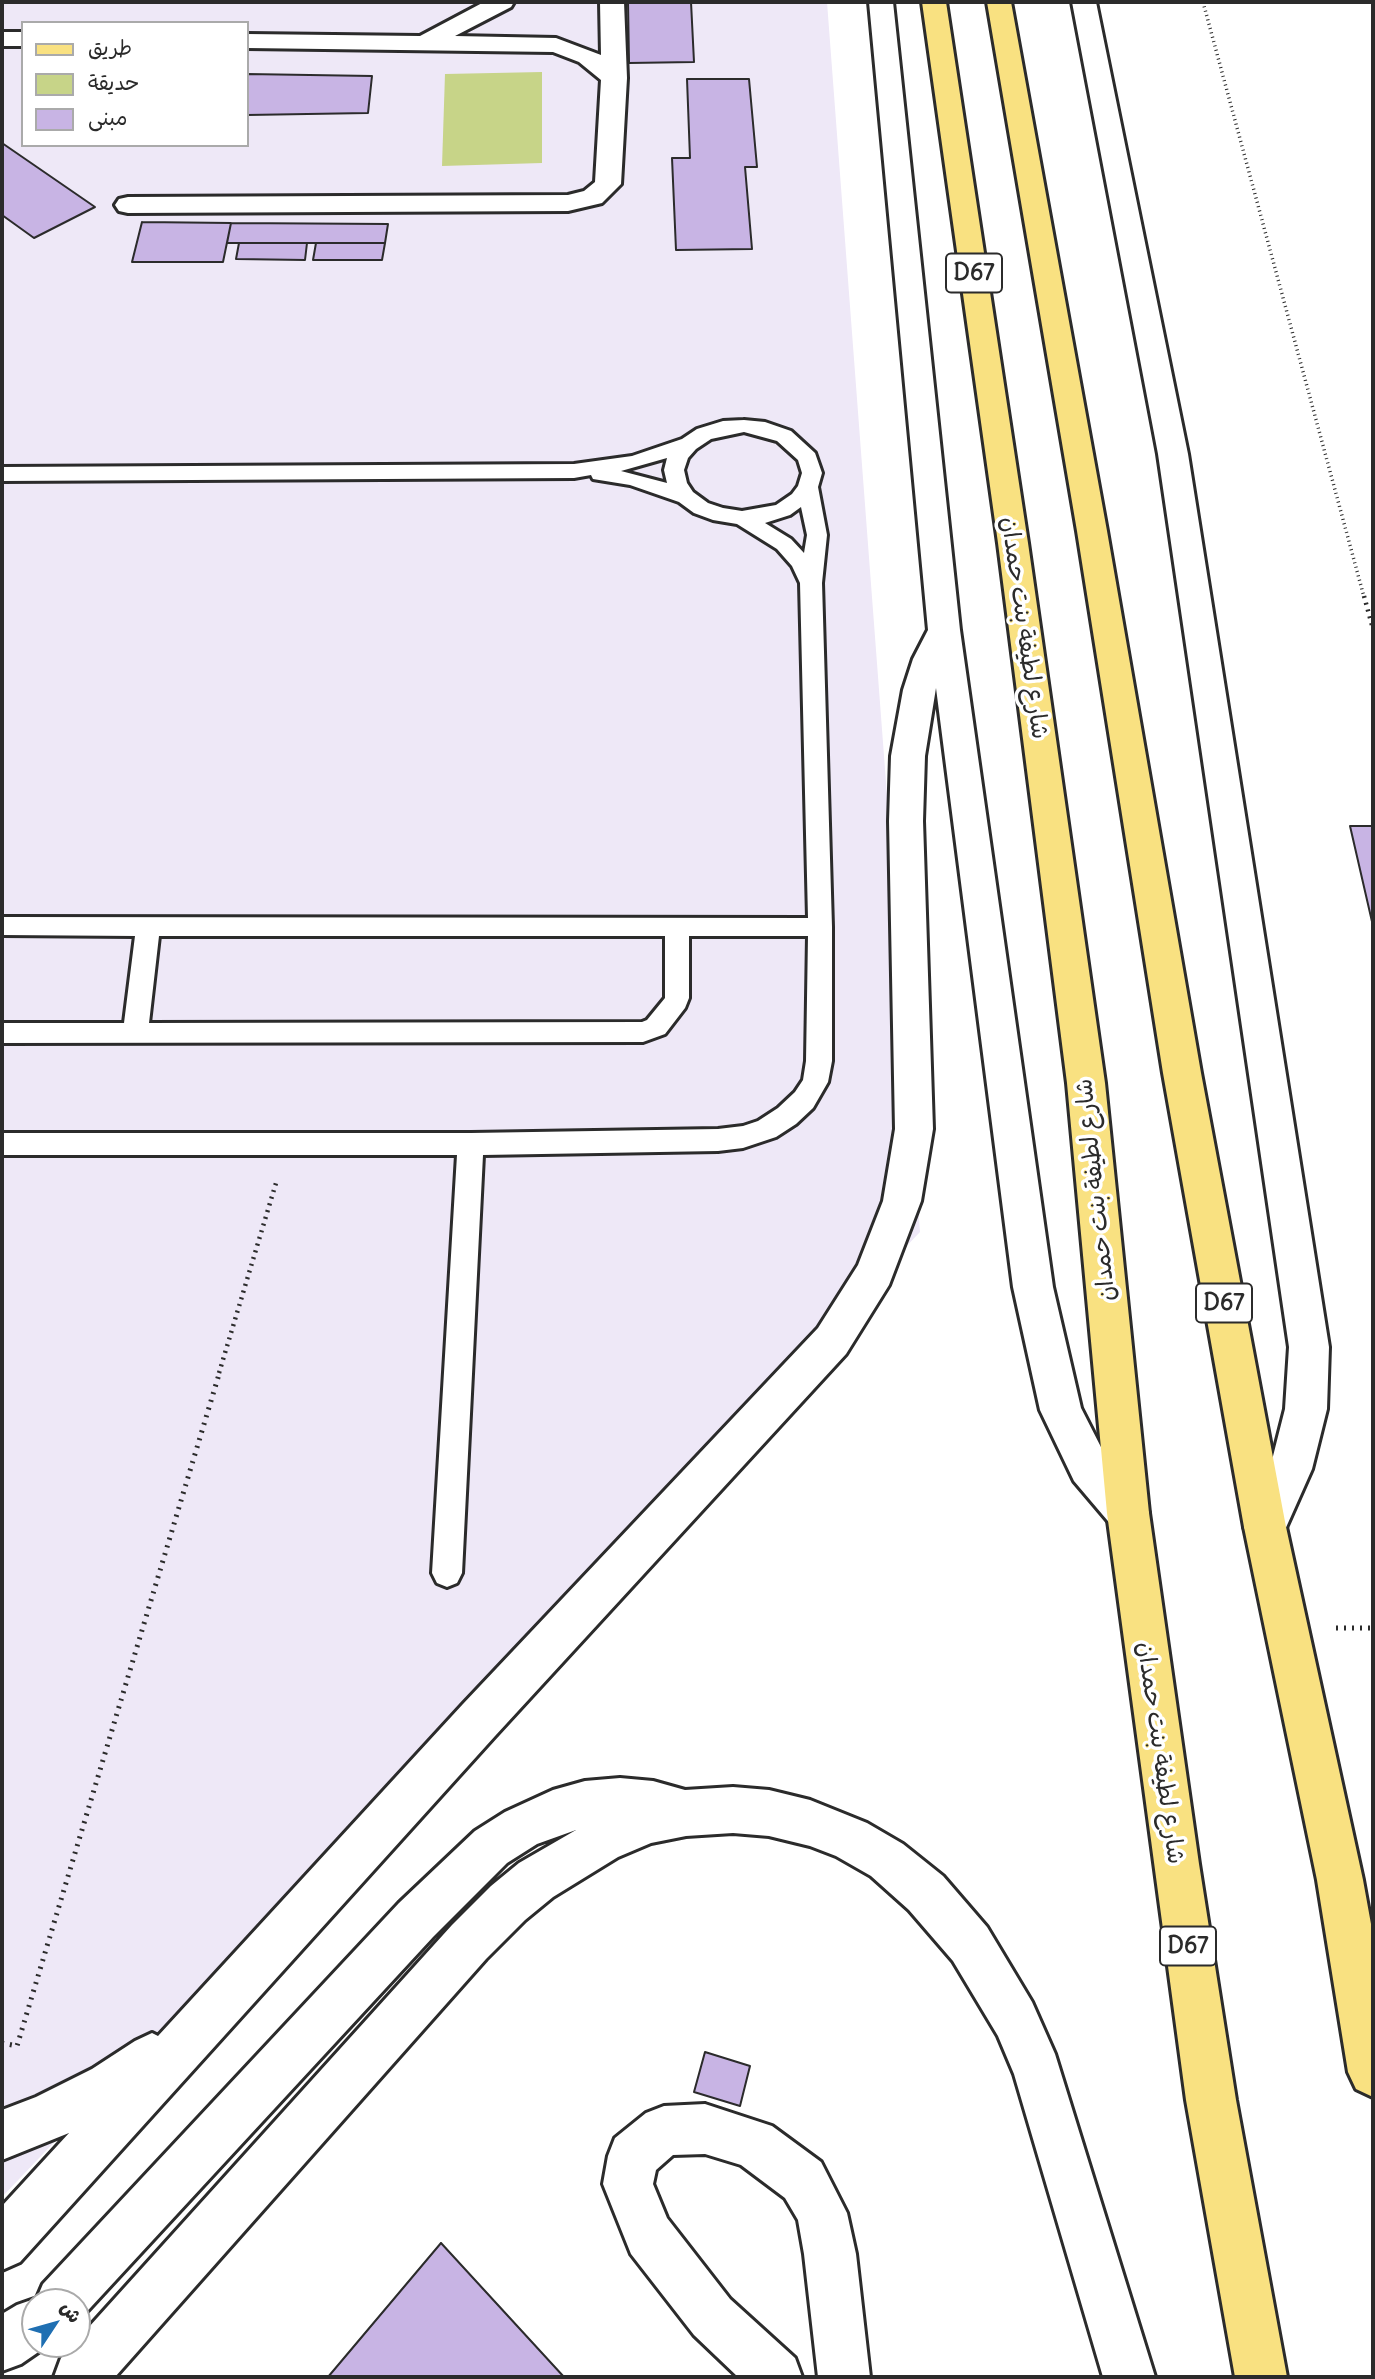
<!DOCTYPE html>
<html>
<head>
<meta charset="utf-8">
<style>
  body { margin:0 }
  #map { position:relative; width:1375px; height:2379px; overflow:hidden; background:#fff; font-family:Delius,"Playpen Sans Arabic",sans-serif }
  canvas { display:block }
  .frame { position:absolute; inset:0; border:4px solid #2b2b2b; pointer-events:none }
  .legend { position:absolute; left:21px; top:21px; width:228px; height:126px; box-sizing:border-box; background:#fff; border:2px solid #aaa; margin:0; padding:9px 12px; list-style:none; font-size:21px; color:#2b2b2b }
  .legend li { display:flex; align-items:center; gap:14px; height:35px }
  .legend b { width:35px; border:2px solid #aaa }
  .north { position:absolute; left:21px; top:2288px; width:70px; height:70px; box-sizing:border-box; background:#fff; border:2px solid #aaa; border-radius:50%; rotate:54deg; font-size:19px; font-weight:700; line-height:28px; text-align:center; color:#2b2b2b }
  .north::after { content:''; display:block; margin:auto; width:24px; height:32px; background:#1f6fb2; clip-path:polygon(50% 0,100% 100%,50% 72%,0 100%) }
</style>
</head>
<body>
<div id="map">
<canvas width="1375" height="2379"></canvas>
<div class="frame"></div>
<ul class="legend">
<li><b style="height:9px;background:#f9e181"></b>طريق</li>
<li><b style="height:19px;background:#c7d488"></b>حديقة</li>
<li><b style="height:19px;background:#c8b4e4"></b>مبنى</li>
</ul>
<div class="north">ش</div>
</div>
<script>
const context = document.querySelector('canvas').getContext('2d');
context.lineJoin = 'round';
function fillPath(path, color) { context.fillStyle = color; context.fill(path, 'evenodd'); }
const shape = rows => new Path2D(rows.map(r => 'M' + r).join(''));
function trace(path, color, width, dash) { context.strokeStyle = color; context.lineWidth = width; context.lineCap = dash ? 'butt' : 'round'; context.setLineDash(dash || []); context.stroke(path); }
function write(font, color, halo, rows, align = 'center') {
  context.font = font + ' Delius,"Playpen Sans Arabic",sans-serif'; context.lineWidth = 7; context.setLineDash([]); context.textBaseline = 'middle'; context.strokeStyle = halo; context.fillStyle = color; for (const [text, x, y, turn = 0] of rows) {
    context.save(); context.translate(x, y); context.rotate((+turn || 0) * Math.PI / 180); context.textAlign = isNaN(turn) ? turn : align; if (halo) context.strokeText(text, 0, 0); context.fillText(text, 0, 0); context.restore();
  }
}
fillPath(shape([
  [2,2,827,2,920,1232,2,2197],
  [23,23,247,23,247,145,23,145]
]), '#eee8f7');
fillPath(shape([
  [542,72,542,163,442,166,445,74]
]), '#c7d488');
const building = shape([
  [628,2,691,2,694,62,629,63,628,2],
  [247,74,372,76,368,113,247,115,247,74],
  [687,79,749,79,757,167,745,167,752,249,676,250,672,158,690,158,687,79],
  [2,143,95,207,34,238,2,215,2,143],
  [142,222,231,223,223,262,132,262,142,222],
  [231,223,388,224,385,243,227,243,231,223],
  [239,243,307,243,305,260,236,259,239,243],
  [316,243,385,243,382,260,313,260,316,243],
  [1350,826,1373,826,1373,926,1350,826],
  [705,2052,750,2066,740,2106,694,2092,705,2052],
  [441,2243,564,2377,328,2377,441,2243]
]);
fillPath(building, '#c8b4e4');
trace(building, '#2b2b2b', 2);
const lane = shape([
  [744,420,765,422,791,431,815,453,822,473,818,487,827,535,822,583,832,927,832,1061,828,1082,813,1108,796,1124,776,1137,743,1148,718,1151,483,1155,462,1573,457,1583,447,1587,437,1583,432,1573,457,1155,2,1155,2,1133,471,1133,718,1129,743,1126,758,1121,778,1108,795,1092,803,1080,806,1061,808,936,689,936,689,998,685,1008,665,1034,643,1042,2,1043,2,1023,124,1023,135,936,2,935,2,917,808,918,800,583,792,566,777,549,737,524,713,520,694,513,679,502,630,485,593,479,591,475,574,478,2,481,2,467,574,464,632,456,682,439,697,429,723,421,744,420],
  [744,432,777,441,798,460,802,473,798,486,792,494,776,505,742,511,723,508,708,503,693,492,687,483,684,470,688,458,696,449,711,439,744,432],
  [667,458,664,470,667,483,621,471,667,458],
  [801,507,807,535,804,553,791,539,765,523,790,515,801,507],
  [159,936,665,936,665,998,647,1020,642,1022,149,1023,159,936]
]);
const street = shape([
  [484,2,514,2,511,7,455,36,556,38,601,55,600,2,624,2,627,78,621,184,602,203,568,211,128,213,119,211,115,205,119,199,128,197,568,195,584,191,595,182,601,80,579,62,553,52,247,48,247,34,420,36,484,2],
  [2,32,23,32,23,46,2,46,2,32],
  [705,2104,772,2126,821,2162,847,2213,856,2254,870,2377,818,2377,804,2254,798,2220,785,2198,741,2165,705,2154,673,2155,656,2170,653,2184,667,2218,730,2299,795,2358,802,2377,738,2377,694,2335,631,2254,603,2184,608,2156,615,2138,646,2113,664,2106,705,2104]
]);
const secondary = shape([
  [869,2,893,2,960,630,1053,1287,1081,1408,1104,1453,1143,1499,1149,1513,1143,1527,1128,1533,1113,1527,1074,1481,1040,1410,1013,1287,936,688,925,756,923,821,933,1129,921,1201,889,1285,846,1354,495,1736,20,2262,2,2270,2,2206,69,2133,2,2160,2,2110,36,2097,92,2069,135,2041,152,2033,158,2036,463,1704,818,1328,858,1265,883,1201,895,1129,889,821,891,756,903,690,913,659,928,630,869,2],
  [1072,2,1096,2,1188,454,1329,1347,1327,1409,1312,1469,1280,1541,1265,1547,1250,1541,1244,1527,1270,1468,1285,1409,1289,1347,1158,454,1072,2],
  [620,1778,653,1781,685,1790,733,1787,769,1790,810,1800,867,1823,903,1844,943,1876,987,1927,1032,2002,1055,2054,1155,2377,1103,2377,1014,2074,998,2036,953,1961,909,1910,871,1876,836,1856,810,1846,769,1836,733,1833,686,1836,651,1843,618,1857,553,1897,525,1920,486,1959,115,2377,54,2377,61,2358,452,1925,491,1886,519,1863,576,1830,537,1844,507,1863,433,1937,79,2320,77,2321,77,2302,35,2302,35,2344,50,2344,21,2364,2,2371,2,2314,17,2305,37,2298,43,2284,399,1903,475,1831,505,1812,553,1790,585,1781,620,1778]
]);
const primary = shape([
  [922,2,946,2,1028,543,1105,1083,1149,1513,1199,1864,1236,2100,1287,2377,1235,2377,1186,2100,1107,1513,1067,1083,998,543,922,2],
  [987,2,1011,2,1107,531,1201,1073,1286,1527,1363,1880,1373,1935,1373,2097,1356,2089,1348,2072,1317,1880,1244,1527,1163,1073,1077,531,987,2]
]);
trace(lane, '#2b2b2b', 6);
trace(street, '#2b2b2b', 6);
trace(secondary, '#2b2b2b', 6);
trace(primary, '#2b2b2b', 6);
trace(shape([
  [1203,2,1364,597]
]), '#2b2b2b', 3.5, [1, 3.5]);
trace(shape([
  [1364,596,1373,629],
  [219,1373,276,1183]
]), '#2b2b2b', 4.5, [2, 5]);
trace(shape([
  [1336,1628,1373,1628],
  [2,2043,17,2046,220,1371]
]), '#2b2b2b', 5, [2, 6]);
fillPath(lane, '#fff');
fillPath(street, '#fff');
fillPath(secondary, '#fff');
fillPath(primary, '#f9e181');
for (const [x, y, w] of [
  [974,273,56],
  [1224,1303,56],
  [1188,1946,56]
]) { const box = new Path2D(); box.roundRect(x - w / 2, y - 19.5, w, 39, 5); context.fillStyle = '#fff'; context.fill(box); trace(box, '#2b2b2b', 2); }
write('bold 23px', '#2b2b2b', null, [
  ["D67",974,273],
  ["D67",1224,1303],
  ["D67",1188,1946]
]);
write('24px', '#2b2b2b', '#fff', [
  ["شارع لطيفة بنت حمدان",1024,628,82],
  ["شارع لطيفة بنت حمدان",1096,1190,-96],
  ["شارع لطيفة بنت حمدان",1160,1753,82]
]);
</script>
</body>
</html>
